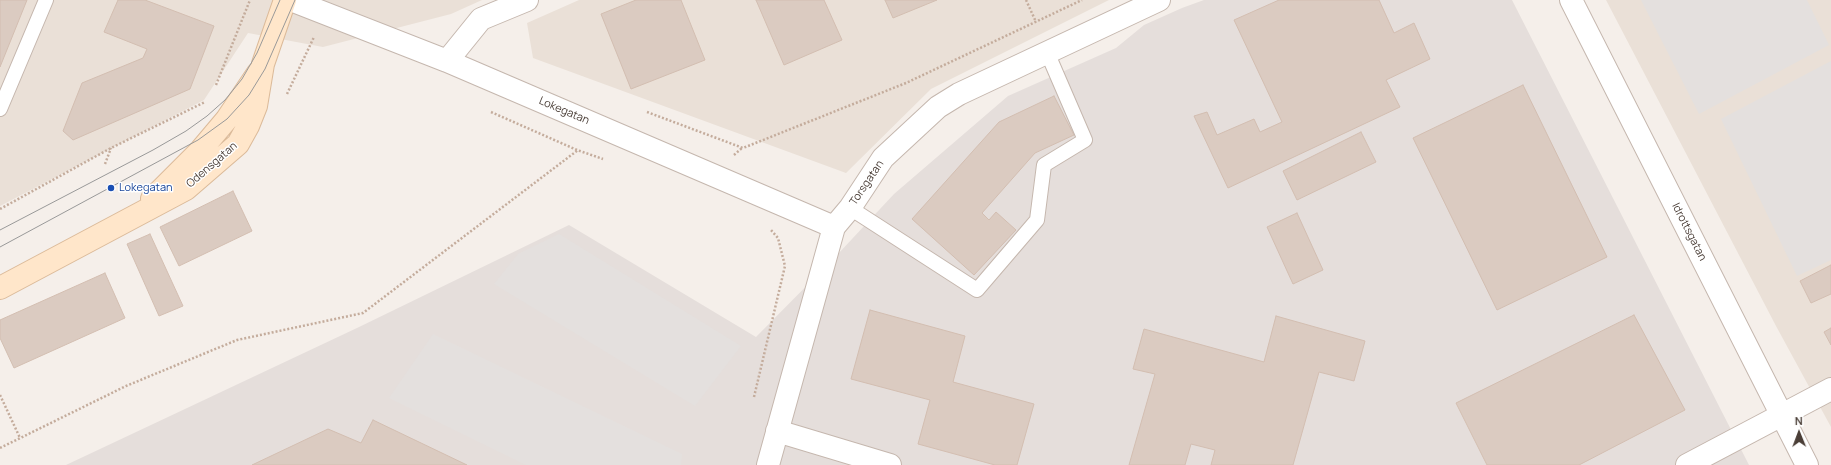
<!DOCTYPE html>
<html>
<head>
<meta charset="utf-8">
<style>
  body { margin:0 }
  #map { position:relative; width:1831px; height:465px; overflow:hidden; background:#f5efea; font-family:Manrope,sans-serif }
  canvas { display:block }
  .north { position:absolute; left:1779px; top:413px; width:40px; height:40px; -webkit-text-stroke:3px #fff; paint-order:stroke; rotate:359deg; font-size:11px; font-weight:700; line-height:16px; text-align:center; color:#4a3e37 }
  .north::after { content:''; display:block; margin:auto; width:14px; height:18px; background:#4a3e37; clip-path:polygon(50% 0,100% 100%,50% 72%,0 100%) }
</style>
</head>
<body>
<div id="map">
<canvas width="1831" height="465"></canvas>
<div class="north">N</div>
</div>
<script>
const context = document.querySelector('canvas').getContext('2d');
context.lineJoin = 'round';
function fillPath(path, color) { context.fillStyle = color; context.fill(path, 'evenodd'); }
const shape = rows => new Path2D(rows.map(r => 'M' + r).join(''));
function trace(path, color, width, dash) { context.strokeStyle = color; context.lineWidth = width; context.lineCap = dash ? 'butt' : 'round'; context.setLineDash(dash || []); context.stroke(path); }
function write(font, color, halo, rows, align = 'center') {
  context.font = font + ' Manrope,sans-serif'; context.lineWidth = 3; context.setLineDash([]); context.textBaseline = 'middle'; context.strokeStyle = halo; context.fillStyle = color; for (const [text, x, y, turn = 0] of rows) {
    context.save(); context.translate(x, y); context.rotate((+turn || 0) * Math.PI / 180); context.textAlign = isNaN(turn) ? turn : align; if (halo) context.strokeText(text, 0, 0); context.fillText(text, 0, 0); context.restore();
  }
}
fillPath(shape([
  [0,0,482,0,451,14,323,47,248,33,204,100,0,206],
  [579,0,1109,0,931,89,846,173,533,58,527,23],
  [1606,0,1831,0,1831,427,1776,326]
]), '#eae0d7');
fillPath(shape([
  [1204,0,1512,0,1749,465,66,465,357,328,569,225,756,337,838,254,894,194,1008,96,1116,48,1144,25,1182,8]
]), '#e5dedb');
fillPath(shape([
  [1641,0,1807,0,1829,45,1699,114],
  [1831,61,1831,260,1797,276,1721,119],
  [559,234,741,346,695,406,494,284,518,254],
  [433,334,682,454,681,465,526,465,389,398]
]), '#e4e0de');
const building = shape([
  [0,0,27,0,0,67,0,0],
  [118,0,145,0,214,26,190,89,73,140,63,131,82,83,143,58,147,49,104,32,118,0],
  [636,0,681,0,705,60,631,89,601,14,636,0],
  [756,0,824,0,842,40,784,65,756,0],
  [885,0,937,0,893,18,885,0],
  [1279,0,1379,0,1394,33,1414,23,1430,59,1386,80,1400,107,1228,188,1194,116,1207,112,1217,135,1254,119,1260,132,1282,122,1234,20,1279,0],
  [1523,85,1607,257,1497,310,1413,138,1523,85],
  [1054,96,1074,135,1035,153,982,213,989,220,996,212,1016,230,974,275,912,219,999,122,1054,96],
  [1361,132,1376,162,1297,200,1283,171,1361,132],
  [233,191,252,231,179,266,160,227,233,191],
  [1297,213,1323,270,1293,284,1267,227,1297,213],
  [150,234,183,306,159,316,127,244,150,234],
  [1831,265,1831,294,1811,303,1800,281,1831,265],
  [105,273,125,318,14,368,0,338,0,320,105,273],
  [870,310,965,336,953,382,1034,404,1017,465,995,465,918,444,930,400,851,379,870,310],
  [1634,315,1685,410,1579,465,1487,465,1456,403,1634,315],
  [1276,316,1365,341,1354,381,1319,372,1293,465,1211,465,1215,450,1191,444,1185,465,1129,465,1155,374,1133,369,1144,329,1264,362,1276,316],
  [1831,328,1831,345,1824,332,1831,328],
  [373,420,467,465,252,465,328,429,361,443,373,420]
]);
fillPath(building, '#dbcbc1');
trace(building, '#d3beb1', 1);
const lane = shape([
  [0,109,46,0],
  [850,208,977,290,1037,220,1044,165,1085,140,1047,52]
]);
const street = shape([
  [291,0,447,61,834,227],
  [1571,0,1807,465],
  [447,61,481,19,527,0],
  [777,431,890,465],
  [768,465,834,227,850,208,883,158,938,107,959,94,1159,0],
  [1687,465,1831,389]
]);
const secondary = shape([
  [152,199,200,151,227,119,258,73],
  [0,288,186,189,238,144,248,126,256,106,263,64,285,0]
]);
trace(lane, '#c5b7ae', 16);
trace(street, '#c5b7ae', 24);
trace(secondary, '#dbba99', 24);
trace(shape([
  [1026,0,1036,22],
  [216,85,250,0],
  [287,94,314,37],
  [491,112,577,150,603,159],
  [647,112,743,148,906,83,1082,0],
  [734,155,742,148],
  [105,164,111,148],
  [0,209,111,148,205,102],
  [0,395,20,438],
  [754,397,785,266,778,238,771,230],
  [0,448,126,386,237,340,363,313,578,150]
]), '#c4ac9c', 2.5, [2, 2]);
trace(lane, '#fff', 14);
trace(street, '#fff', 22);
trace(secondary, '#ffe6ca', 22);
trace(shape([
  [0,230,153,150,186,131,207,116,225,100,242,79,257,53,280,0],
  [0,247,198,140,227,119,249,95,265,69,295,0]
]), '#999', 1);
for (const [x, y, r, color] of [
  [111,188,4,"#1a4fb4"]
]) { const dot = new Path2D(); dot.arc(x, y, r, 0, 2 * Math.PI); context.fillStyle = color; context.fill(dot); trace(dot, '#fff', 1.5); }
write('11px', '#4a3e37', '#fff', [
  ["Lokegatan",564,111,23],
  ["Odensgatan",212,165,-41],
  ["Torsgatan",867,183,-56],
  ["Idrottsgatan",1689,232,63]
]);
write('11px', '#164399', '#fff', [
  ["Lokegatan",119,188]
], 'left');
</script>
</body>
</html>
